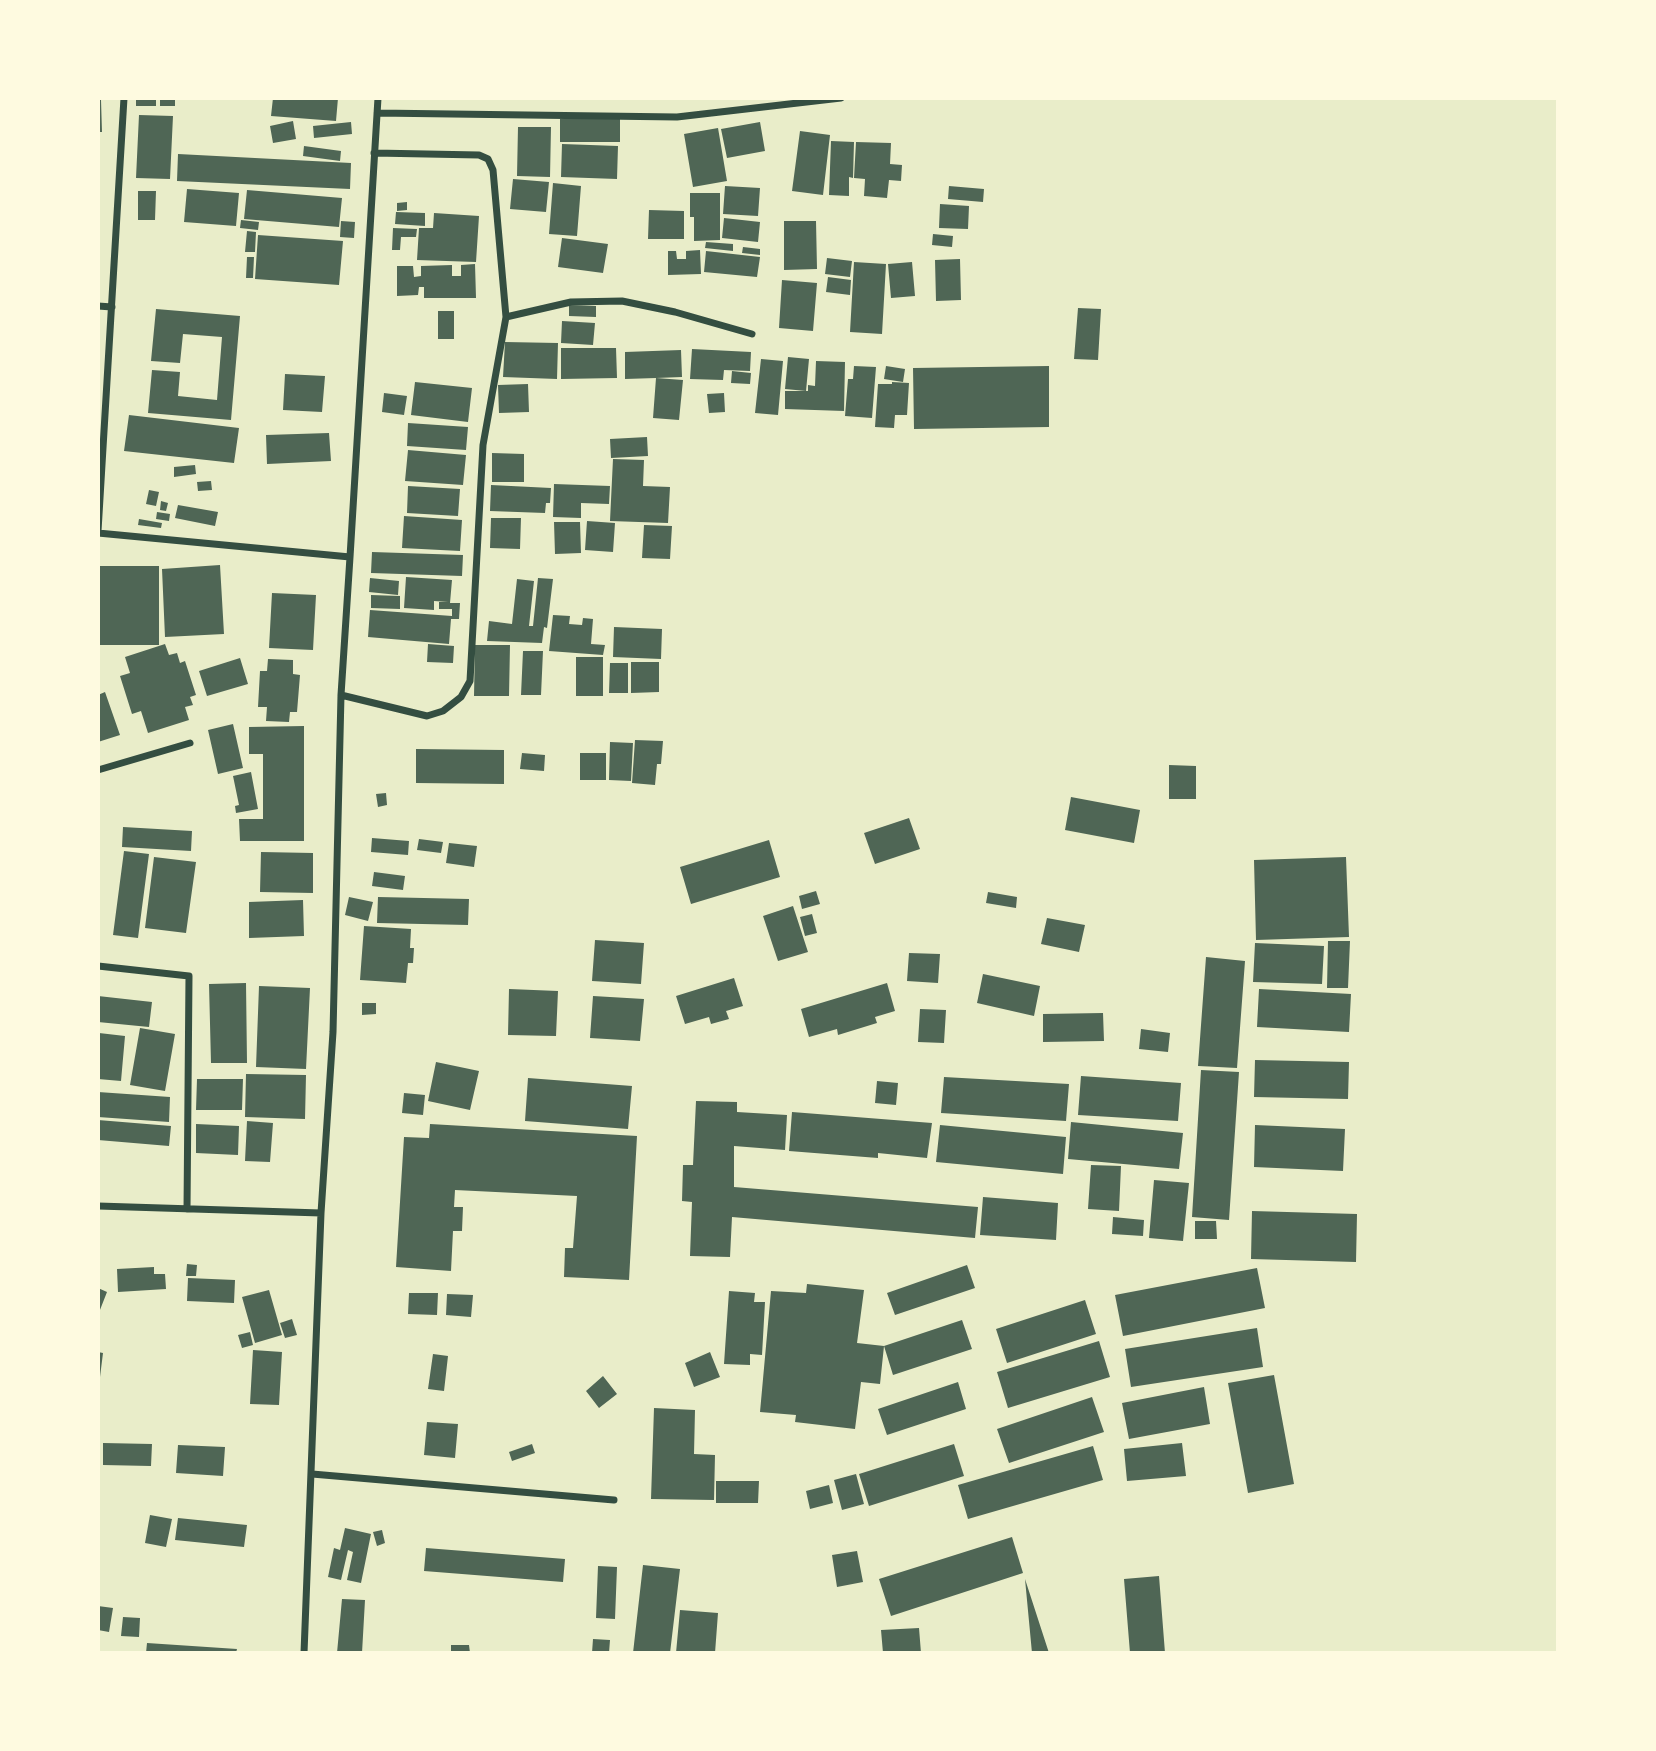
<!DOCTYPE html>
<html>
<head>
<meta charset="utf-8">
<style>
  body { margin:0 }
  #map { position:relative; width:1656px; height:1751px; overflow:hidden; background:#e9edc9; font-family:"Varela Round",sans-serif }
  canvas { display:block }
  .frame { position:absolute; inset:0; border:100px solid #fefae0; pointer-events:none }
</style>
</head>
<body>
<div id="map">
<canvas width="1656" height="1751"></canvas>
<div class="frame"></div>
</div>
<script>
const context = document.querySelector('canvas').getContext('2d');
context.lineJoin = 'round';
function fillPath(path, color) { context.fillStyle = color; context.fill(path, 'evenodd'); }
const shape = rows => new Path2D(rows.map(r => 'M' + r).join(''));
function trace(path, color, width, dash) { context.strokeStyle = color; context.lineWidth = width; context.lineCap = dash ? 'butt' : 'round'; context.setLineDash(dash || []); context.stroke(path); }
fillPath(shape([
  [136,98,156,98,156,106,136,106],
  [160,98,175,98,175,106,160,106],
  [273,98,338,98,336,121,271,116],
  [98,100,101,100,102,132,98,132],
  [139,115,173,116,170,179,136,178],
  [560,119,620,119,620,142,560,142],
  [293,121,296,139,273,143,270,126],
  [351,122,352,134,314,138,313,126],
  [760,122,765,151,727,158,721,129],
  [518,127,551,127,550,177,517,176],
  [718,128,727,181,693,187,684,134],
  [800,131,830,135,823,195,792,191],
  [831,141,854,142,853,178,849,177,849,196,829,195],
  [856,142,891,143,890,164,902,165,901,181,889,180,887,198,864,196,865,179,854,178],
  [562,144,618,146,617,179,561,177],
  [304,146,341,151,340,161,303,156],
  [178,154,351,163,350,189,177,181],
  [513,179,549,182,546,212,510,209],
  [553,183,581,186,577,236,549,234],
  [725,186,760,188,758,216,723,214],
  [949,186,984,189,983,202,948,199],
  [187,189,239,193,236,226,184,222],
  [247,190,342,198,339,227,244,219],
  [138,191,156,191,155,220,138,220],
  [690,193,720,193,720,240,694,241,694,217,690,217],
  [407,202,407,210,397,211,397,203],
  [940,204,969,206,968,229,939,228],
  [649,210,684,211,684,239,648,239],
  [396,212,425,213,425,226,395,224],
  [434,213,479,216,476,262,417,260,419,228,433,228],
  [724,218,760,222,758,242,722,238],
  [241,220,259,222,258,230,240,228],
  [341,221,355,222,354,238,340,237],
  [784,221,816,221,817,269,784,270],
  [393,228,417,229,416,237,401,237,400,250,392,250],
  [247,231,256,232,255,252,245,252],
  [933,234,953,236,952,247,932,245],
  [258,235,343,241,339,285,255,279],
  [562,238,608,244,603,273,558,267],
  [706,242,733,244,733,251,705,248],
  [743,247,760,249,760,255,742,253],
  [700,250,701,274,668,275,668,251,676,251,677,259,686,259,686,251],
  [706,251,760,257,757,277,704,272],
  [247,257,254,257,253,278,246,278],
  [827,258,852,261,850,277,825,274],
  [960,259,961,300,936,301,935,260],
  [854,262,886,264,882,334,850,332],
  [912,262,915,296,891,298,888,264],
  [475,264,476,298,424,298,424,287,419,287,418,295,397,296,397,266,413,266,414,277,421,276,421,266,452,265,452,276,461,276,461,265],
  [828,277,851,280,850,295,826,292],
  [782,280,817,283,813,331,779,328],
  [569,305,596,306,596,317,569,316],
  [1078,308,1101,309,1098,360,1074,359],
  [156,309,240,316,231,420,148,413,152,370,180,372,178,396,217,400,222,337,183,334,180,363,151,361],
  [438,311,454,311,454,339,438,339],
  [562,321,595,323,593,345,561,343],
  [505,342,558,343,557,379,503,377],
  [561,348,616,348,617,378,561,379],
  [692,349,751,352,750,371,724,370,723,380,690,379],
  [681,350,682,377,656,378,683,380,679,420,653,418,656,378,625,379,625,352],
  [788,357,809,359,806,391,785,389],
  [761,359,783,361,778,415,755,413],
  [816,361,845,362,844,411,785,409,785,391,808,391,808,385,815,386],
  [854,366,876,367,872,418,845,416,848,379,853,379],
  [886,366,905,369,903,382,884,379],
  [1049,366,1049,427,914,429,913,368],
  [732,371,751,373,750,384,731,383],
  [285,374,325,376,322,412,283,410],
  [415,382,472,388,468,422,411,415],
  [892,382,909,383,907,415,895,415,894,428,875,427,878,384,892,384],
  [528,384,529,412,499,413,498,385],
  [384,393,407,396,404,415,382,412],
  [724,393,725,412,709,413,707,394],
  [129,415,239,428,234,463,124,451],
  [408,423,468,427,466,450,407,446],
  [329,433,331,461,267,464,266,435],
  [647,437,648,456,611,458,610,439],
  [408,450,466,455,463,485,405,481],
  [492,453,524,454,524,482,492,482],
  [613,459,644,460,643,486,670,487,668,523,610,521],
  [195,465,196,474,174,477,174,467],
  [211,481,212,490,198,491,197,482],
  [554,484,610,486,609,504,581,503,581,518,553,517],
  [491,485,551,488,550,503,546,503,545,513,490,511],
  [408,486,460,489,458,516,407,513],
  [149,490,159,492,156,506,146,504],
  [161,501,168,503,166,511,160,510],
  [178,505,218,512,215,526,175,518],
  [157,512,170,514,169,521,156,519],
  [404,516,462,520,460,551,402,548],
  [491,518,521,518,520,549,490,548],
  [139,519,162,523,161,528,138,525],
  [587,521,615,523,613,552,585,550],
  [554,522,580,522,581,553,555,554],
  [644,525,672,526,670,559,642,558],
  [372,552,463,555,462,576,371,573],
  [220,565,224,634,165,637,162,569],
  [99,566,159,566,159,645,98,645],
  [406,577,452,580,450,603,460,603,459,619,451,619,449,644,368,637,370,610,452,616,452,609,439,609,439,602,448,602,434,601,434,610,404,608],
  [370,578,399,581,398,595,369,592],
  [538,578,553,579,547,628,544,627,542,643,487,641,489,621,512,624,517,579,534,581,529,626,533,626],
  [272,593,316,595,313,650,269,648],
  [371,595,400,596,400,609,371,608],
  [553,615,570,616,569,624,582,625,583,618,593,619,591,644,605,645,603,655,549,651],
  [614,627,662,629,661,659,613,657],
  [165,644,169,655,177,653,180,663,185,661,196,695,190,697,193,705,185,707,189,720,148,733,141,711,132,714,120,676,130,673,125,657],
  [428,644,454,646,453,663,427,662],
  [475,645,510,645,509,696,474,696],
  [523,651,543,651,541,695,521,695],
  [576,657,603,657,603,696,576,696],
  [240,658,248,684,207,696,199,671],
  [268,659,293,660,293,674,300,675,297,712,290,712,289,722,266,721,267,707,258,707,260,671,267,671],
  [631,662,659,662,659,692,631,693],
  [610,663,628,663,628,693,609,693],
  [105,692,120,735,98,742,98,695],
  [233,724,243,768,218,774,208,730],
  [304,726,304,841,240,841,239,819,263,819,263,754,249,754,249,727],
  [635,740,663,741,661,764,657,764,655,785,632,783],
  [610,742,633,743,631,781,609,780],
  [416,749,504,750,504,784,416,783],
  [522,753,545,755,544,771,520,769],
  [580,753,606,753,606,780,580,780],
  [1169,765,1196,766,1196,799,1169,799],
  [251,772,258,809,236,813,235,806,239,805,233,776],
  [386,793,387,805,378,807,376,794],
  [1071,797,1140,810,1134,843,1065,830],
  [909,818,920,849,875,864,864,833],
  [123,827,192,831,191,851,122,847],
  [372,838,409,841,408,855,371,852],
  [419,839,443,842,441,853,417,850],
  [769,840,780,877,691,904,680,867],
  [449,843,477,846,474,867,446,863],
  [124,851,149,854,138,938,113,935],
  [261,852,313,853,313,893,260,892],
  [154,857,196,862,186,933,145,928],
  [1346,857,1349,937,1256,940,1254,860],
  [374,872,405,876,403,890,372,886],
  [816,891,820,904,802,909,799,896],
  [988,892,1017,897,1016,908,986,903],
  [349,897,373,902,368,921,345,915],
  [378,897,469,899,468,925,377,923],
  [303,900,304,936,249,938,249,902],
  [793,906,808,952,778,961,763,916],
  [812,914,817,933,805,936,800,917],
  [1047,918,1085,925,1079,952,1041,944],
  [364,926,411,929,410,948,414,948,413,963,408,963,406,983,360,980],
  [595,940,644,943,641,984,592,981],
  [1328,941,1350,941,1348,988,1327,988],
  [1255,943,1324,946,1322,984,1253,982],
  [909,953,940,954,938,983,907,981],
  [1206,957,1245,961,1237,1068,1198,1066],
  [983,974,1040,986,1034,1016,977,1003],
  [734,978,743,1006,726,1011,729,1019,711,1024,709,1017,685,1024,676,996],
  [246,983,247,1063,211,1063,209,984],
  [887,983,895,1011,875,1017,877,1023,838,1035,837,1029,809,1037,801,1009],
  [259,986,310,988,306,1069,256,1067],
  [509,989,558,991,556,1036,508,1035],
  [1259,989,1351,994,1349,1032,1257,1027],
  [98,996,152,1002,149,1027,98,1022],
  [593,996,644,999,640,1041,590,1038],
  [362,1003,376,1003,376,1014,362,1015],
  [920,1009,946,1010,944,1043,918,1042],
  [1103,1013,1104,1041,1043,1042,1043,1014],
  [140,1028,175,1034,165,1091,130,1085],
  [1141,1029,1170,1033,1168,1052,1139,1049],
  [99,1033,125,1036,121,1081,98,1079],
  [1255,1060,1349,1062,1348,1099,1254,1097],
  [436,1062,479,1071,470,1110,428,1101],
  [1201,1070,1239,1072,1229,1220,1192,1217],
  [246,1074,306,1075,305,1119,245,1117],
  [1081,1076,1181,1083,1178,1121,1078,1115],
  [944,1077,1069,1084,1066,1121,941,1113],
  [528,1078,632,1086,628,1129,525,1121],
  [197,1079,243,1079,242,1110,196,1110],
  [877,1081,898,1083,896,1105,875,1103],
  [98,1092,170,1097,169,1122,98,1117],
  [404,1093,425,1095,423,1115,402,1113],
  [696,1101,737,1102,737,1112,787,1115,785,1150,734,1146,734,1187,978,1207,975,1238,732,1217,730,1257,690,1256,692,1202,682,1201,683,1165,693,1165],
  [792,1112,932,1123,927,1158,878,1153,878,1158,789,1151],
  [98,1120,171,1126,169,1146,98,1140],
  [247,1121,273,1123,270,1162,245,1161],
  [1071,1122,1183,1133,1179,1169,1068,1159],
  [196,1124,239,1126,238,1155,196,1153],
  [430,1124,637,1136,629,1280,564,1277,565,1248,573,1248,577,1196,455,1190,454,1207,463,1207,462,1231,453,1231,451,1271,396,1267,404,1137,429,1138],
  [940,1125,1066,1137,1063,1174,936,1162],
  [1255,1125,1345,1129,1343,1171,1254,1167],
  [1091,1165,1121,1166,1119,1211,1088,1209],
  [1154,1180,1189,1183,1183,1241,1149,1238],
  [983,1197,1058,1203,1056,1240,980,1235],
  [1252,1211,1357,1214,1356,1262,1251,1259],
  [1113,1217,1144,1220,1143,1236,1112,1234],
  [1195,1221,1216,1221,1217,1239,1195,1239],
  [187,1264,197,1265,196,1276,186,1276],
  [967,1265,975,1288,895,1315,887,1293],
  [154,1267,154,1274,165,1274,166,1289,118,1292,117,1269],
  [1257,1268,1265,1308,1123,1336,1115,1295],
  [188,1278,235,1280,234,1303,187,1301],
  [807,1284,864,1290,857,1343,884,1346,880,1384,861,1382,855,1429,795,1422,796,1415,760,1412,771,1291,806,1293],
  [98,1288,107,1292,98,1315],
  [269,1290,282,1335,255,1343,242,1297],
  [729,1291,755,1293,754,1302,765,1302,762,1355,750,1354,750,1365,724,1364],
  [409,1293,438,1293,437,1315,408,1314],
  [447,1294,473,1295,471,1317,446,1315],
  [1085,1300,1096,1334,1007,1363,996,1329],
  [292,1319,297,1335,285,1338,280,1323],
  [962,1320,972,1349,893,1375,884,1346],
  [1257,1328,1263,1367,1131,1387,1125,1349],
  [250,1332,253,1345,242,1348,238,1335],
  [1099,1341,1110,1377,1008,1408,997,1372],
  [253,1350,282,1352,279,1405,250,1404],
  [98,1352,103,1353,100,1377,98,1377],
  [710,1352,720,1377,694,1387,685,1363],
  [433,1354,448,1356,444,1391,428,1389],
  [1274,1375,1294,1484,1248,1493,1228,1383],
  [603,1376,617,1394,599,1408,586,1391],
  [958,1382,966,1409,887,1435,878,1409],
  [1204,1387,1210,1424,1129,1439,1122,1403],
  [1092,1397,1104,1432,1009,1463,997,1429],
  [654,1408,695,1410,694,1454,715,1455,714,1500,651,1499],
  [427,1422,458,1424,455,1458,424,1455],
  [103,1443,152,1444,151,1466,103,1465],
  [1182,1443,1186,1476,1127,1481,1124,1449],
  [532,1444,535,1453,512,1461,509,1452],
  [954,1444,964,1476,869,1506,859,1474],
  [178,1445,225,1447,223,1476,176,1473],
  [1093,1446,1103,1480,968,1519,958,1485],
  [856,1474,864,1504,842,1510,834,1480],
  [716,1481,759,1481,758,1503,716,1503],
  [829,1485,833,1503,810,1509,806,1491],
  [150,1515,172,1519,166,1547,145,1543],
  [178,1518,247,1525,244,1547,175,1540],
  [345,1528,371,1534,361,1583,347,1580,353,1552,348,1550,341,1580,328,1577,334,1548,340,1550],
  [382,1530,385,1543,377,1546,373,1532],
  [1012,1537,1023,1573,891,1616,879,1579],
  [426,1548,565,1559,563,1582,424,1571],
  [857,1551,863,1582,837,1587,832,1555],
  [643,1565,680,1569,670,1653,633,1653],
  [598,1566,617,1567,615,1619,596,1618],
  [1159,1576,1165,1653,1130,1653,1124,1579],
  [1025,1579,1049,1653,1032,1653],
  [342,1599,365,1600,362,1653,337,1653],
  [98,1606,113,1608,109,1632,98,1630],
  [680,1610,718,1613,715,1653,676,1653],
  [123,1617,140,1618,139,1637,121,1636],
  [919,1628,921,1653,883,1653,881,1630],
  [593,1639,610,1640,609,1653,592,1653],
  [147,1643,237,1649,236,1653,146,1653],
  [451,1645,469,1645,470,1653,451,1653]
]), '#4f6655');
trace(shape([
  [377,113,677,117,841,98],
  [98,306,112,307],
  [506,317,571,302,622,301,675,312,752,334],
  [98,531,124,98],
  [98,533,350,557,341,695,333,1032,321,1213,304,1653],
  [350,557,378,98],
  [341,695,427,716,443,711,461,697,470,681,483,445,506,317,493,170,488,159,479,155,374,153],
  [98,770,190,743],
  [98,966,189,976,187,1209],
  [98,1206,321,1213],
  [312,1474,614,1500]
]), '#344e41', 7);
</script>
</body>
</html>
